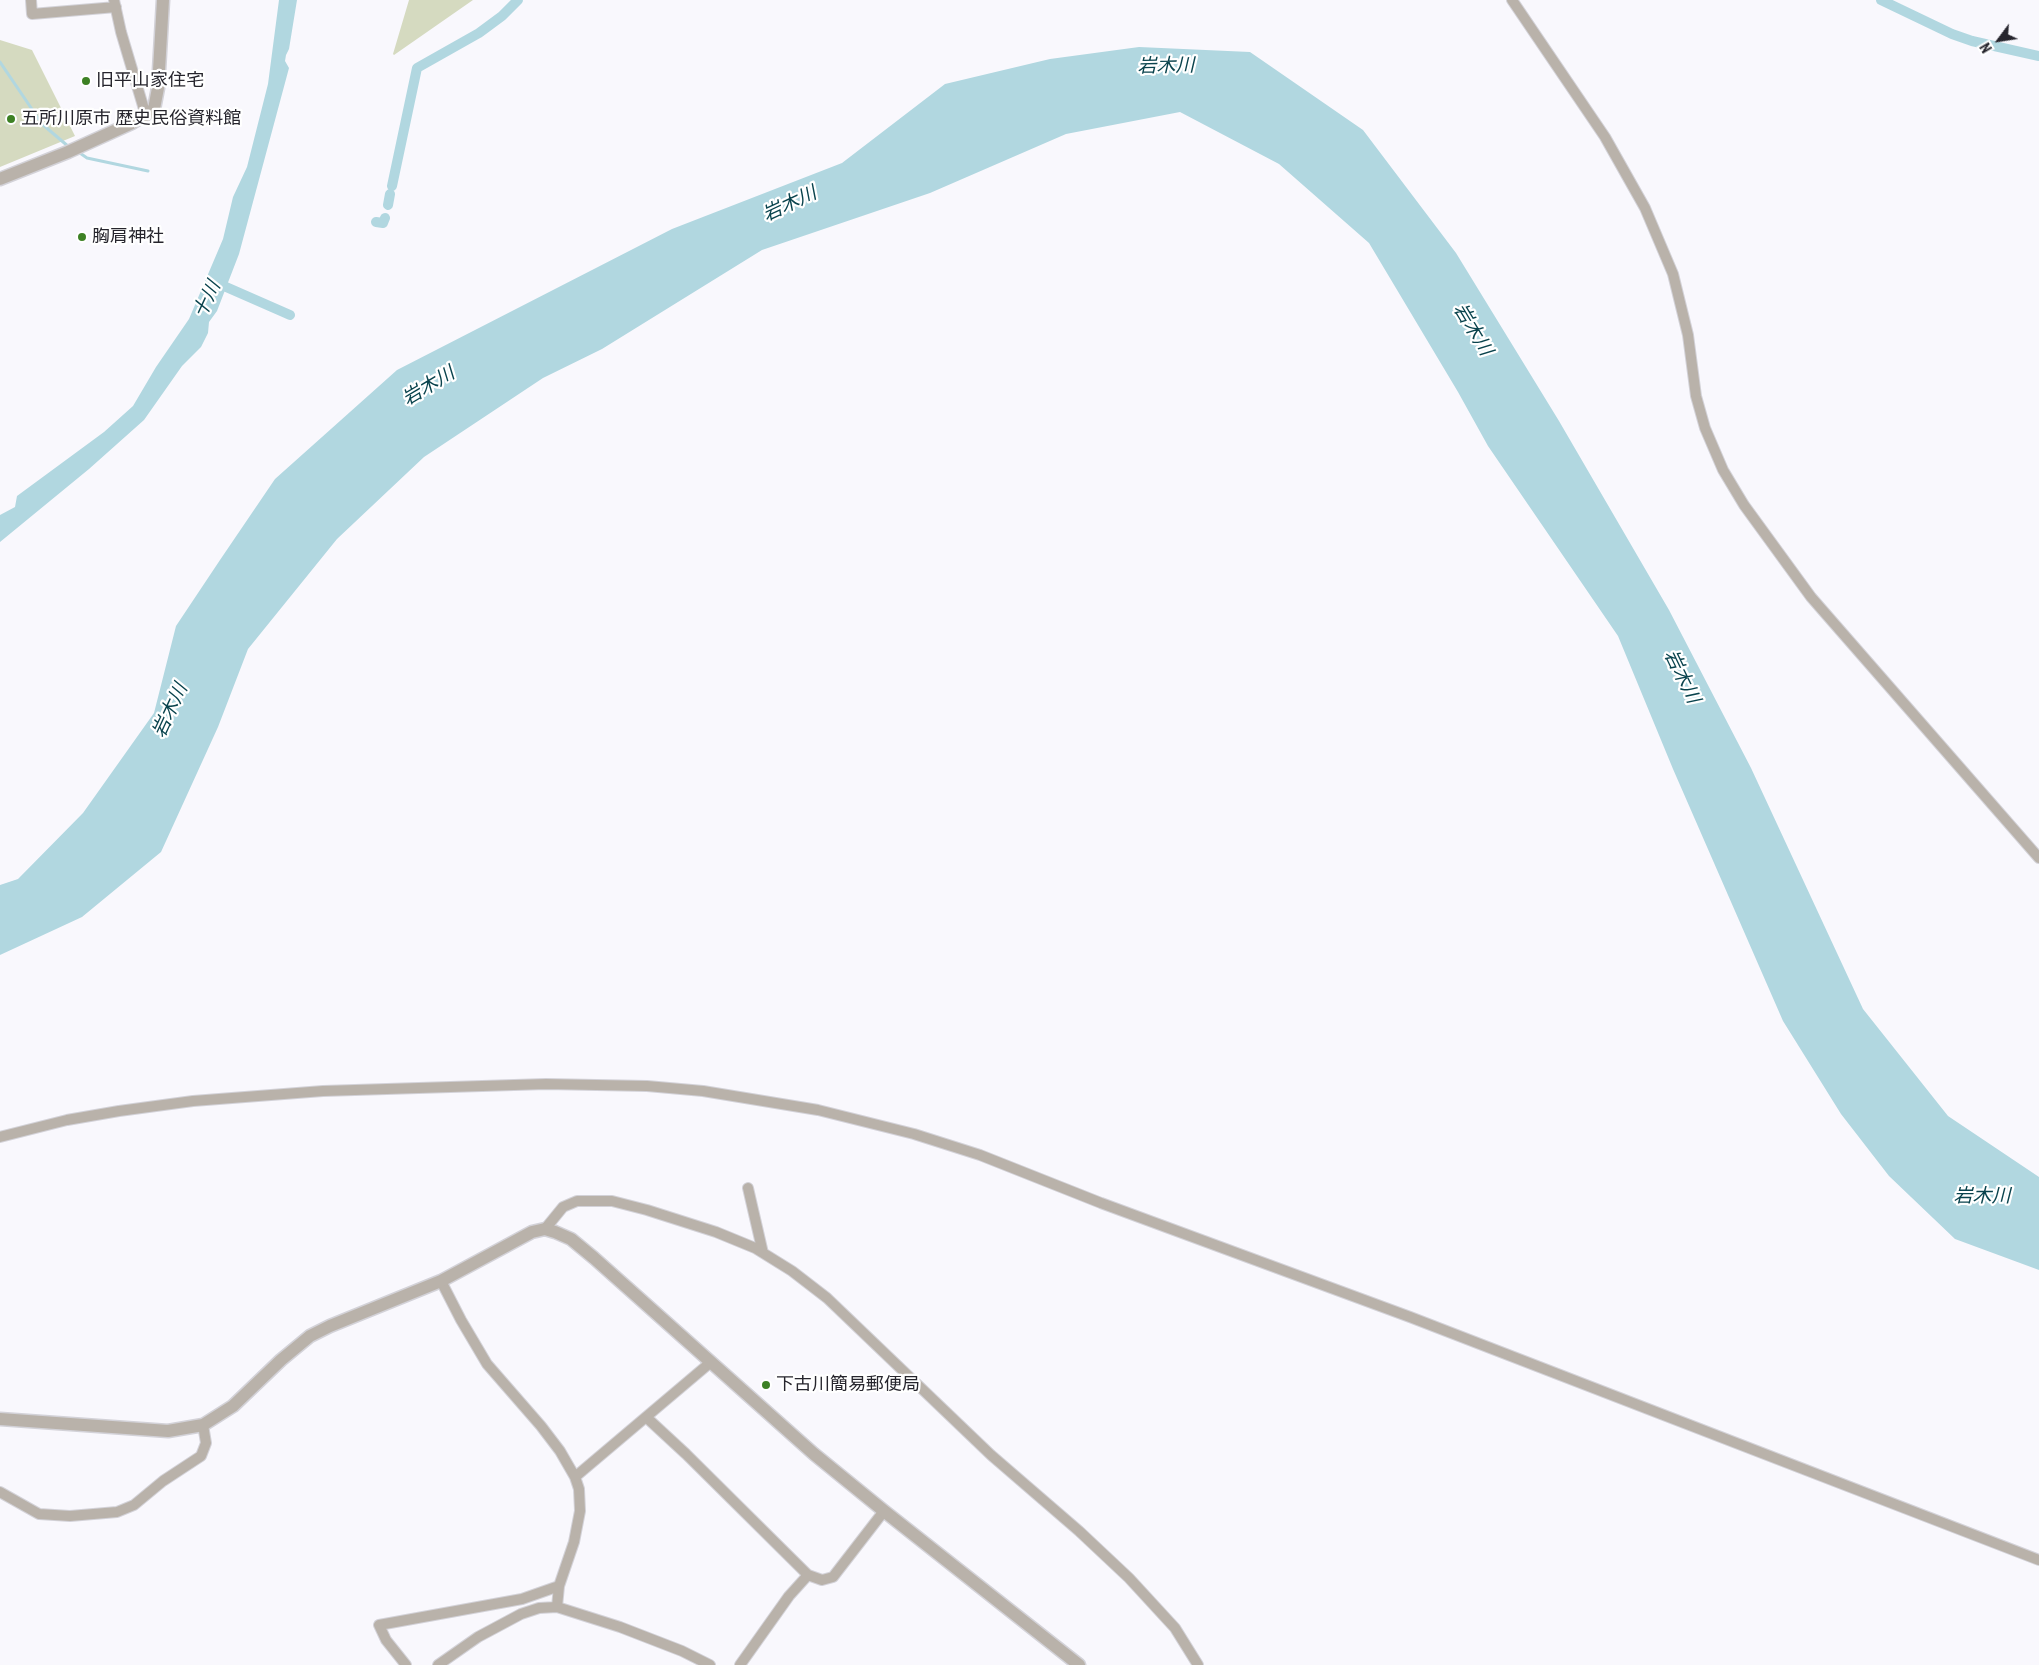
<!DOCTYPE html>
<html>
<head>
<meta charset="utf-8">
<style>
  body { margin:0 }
  #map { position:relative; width:2039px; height:1665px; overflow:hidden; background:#f9f8fd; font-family:"Roboto Condensed",sans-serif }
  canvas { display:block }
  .north { position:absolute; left:1974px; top:15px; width:50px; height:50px; -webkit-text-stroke:4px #fff; paint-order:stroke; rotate:239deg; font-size:14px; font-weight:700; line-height:20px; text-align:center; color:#26252d }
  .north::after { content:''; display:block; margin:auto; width:18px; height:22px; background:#26252d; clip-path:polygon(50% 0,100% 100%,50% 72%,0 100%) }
</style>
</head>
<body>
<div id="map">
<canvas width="2039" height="1665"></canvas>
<div class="north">N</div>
</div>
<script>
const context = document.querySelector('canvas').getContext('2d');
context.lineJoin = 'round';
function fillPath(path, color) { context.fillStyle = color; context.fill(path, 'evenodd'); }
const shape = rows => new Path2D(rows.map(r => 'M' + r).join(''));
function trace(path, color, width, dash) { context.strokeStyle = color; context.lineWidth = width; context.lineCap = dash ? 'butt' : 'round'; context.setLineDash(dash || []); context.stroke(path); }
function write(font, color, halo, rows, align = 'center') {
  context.font = font + ' "Roboto Condensed","Noto Sans JP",sans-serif'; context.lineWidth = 4.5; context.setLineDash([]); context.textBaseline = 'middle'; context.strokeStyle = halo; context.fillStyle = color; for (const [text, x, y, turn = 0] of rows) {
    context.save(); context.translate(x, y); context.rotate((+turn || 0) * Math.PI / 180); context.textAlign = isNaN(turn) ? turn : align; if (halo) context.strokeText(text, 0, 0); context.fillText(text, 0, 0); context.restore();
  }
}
fillPath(shape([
  [409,0,473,0,394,55,393,54],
  [0,40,32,50,75,136,0,167]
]), '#d5dac0');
fillPath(shape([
  [279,0,297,0,289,49,286,55,285,61,289,68,239,254,217,311,209,322,208,333,201,347,182,366,144,420,89,469,0,542,0,515,15,507,17,496,104,432,133,406,156,367,189,319,223,239,233,197,247,167,268,84],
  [1139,47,1250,52,1363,130,1456,253,1559,421,1669,610,1751,768,1863,1009,1948,1116,2039,1177,2039,1270,1955,1239,1889,1176,1841,1114,1783,1021,1673,769,1618,636,1488,446,1458,392,1369,243,1279,164,1180,112,1066,134,930,193,762,250,602,349,543,378,424,457,337,539,248,649,218,727,161,852,82,917,0,955,0,885,18,879,83,813,154,713,176,626,220,560,275,479,397,370,672,229,842,163,945,84,1050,59]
]), '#b1d7e0');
trace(shape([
  [0,62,42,124,69,147],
  [77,151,87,158,148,171]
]), '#b1d7e0', 3);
trace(shape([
  [1881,0,1952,34,1972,41,2039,56],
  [392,186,417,68,479,33,502,16,518,0],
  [388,205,390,194],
  [376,222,383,223,385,218],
  [217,283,290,315]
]), '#b1d7e0', 10);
const minor = shape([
  [31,0,32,14,116,7],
  [114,0,121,32,146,116],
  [1512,0,1605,137,1645,208,1673,274,1688,335,1696,396,1705,428,1723,470,1744,505,1811,597,2039,858],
  [0,1137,67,1120,119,1111,193,1101,323,1091,546,1084,647,1086,703,1091,818,1110,914,1134,980,1155,1101,1203,1410,1317,2039,1560],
  [748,1188,763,1253],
  [545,1229,563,1207,577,1201,612,1201,647,1210,716,1232,755,1248,792,1271,827,1298,991,1455,1079,1531,1129,1578,1175,1628,1198,1665],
  [441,1281,461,1320,487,1364,541,1426,560,1451,575,1477,579,1489,580,1511,574,1542,559,1586,557,1607],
  [646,1417,686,1454,808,1575],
  [575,1477,711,1362],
  [0,1492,39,1514,70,1516,117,1512,134,1505,163,1481,201,1456,206,1443,203,1425],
  [406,1665,386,1640,379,1625,522,1599,559,1586],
  [438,1665,478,1637,521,1614,539,1608,557,1607,620,1627,682,1651,710,1665],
  [740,1665,789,1596,808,1575,822,1580,833,1577,884,1511]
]);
const tertiary = shape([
  [0,179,68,152,132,123,154,109,158,88,163,0],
  [0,1419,168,1431,203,1425,233,1406,281,1360,310,1336,330,1326,441,1281,532,1232,545,1229,555,1232,571,1239,594,1258,814,1454,884,1511,1079,1665]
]);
trace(minor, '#d3d2d8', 12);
trace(tertiary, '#d3d2d8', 15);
trace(minor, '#b9b2aa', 10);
trace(tertiary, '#b9b2aa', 12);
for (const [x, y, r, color] of [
  [86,81,5,"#3d8124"],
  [11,119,5,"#3d8124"],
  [82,237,5,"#3d8124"],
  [766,1385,5,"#3d8124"]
]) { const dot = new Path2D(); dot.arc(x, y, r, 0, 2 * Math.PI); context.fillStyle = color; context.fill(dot); trace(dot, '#fff', 2); }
write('18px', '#26252d', '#fff', [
  ["旧平山家住宅",96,81],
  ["五所川原市 歴史民俗資料館",21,119],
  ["胸肩神社",92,237],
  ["下古川簡易郵便局",776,1385]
], 'left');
write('italic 19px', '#09434d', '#fff', [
  ["岩木川",1166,67,-1],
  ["岩木川",790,205,-25],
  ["十川",208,300,-65],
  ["岩木川",1472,330,59],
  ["岩木川",429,387,-31],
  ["岩木川",1681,677,64],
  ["岩木川",171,711,-65],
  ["岩木川",1982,1197]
]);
</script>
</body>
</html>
